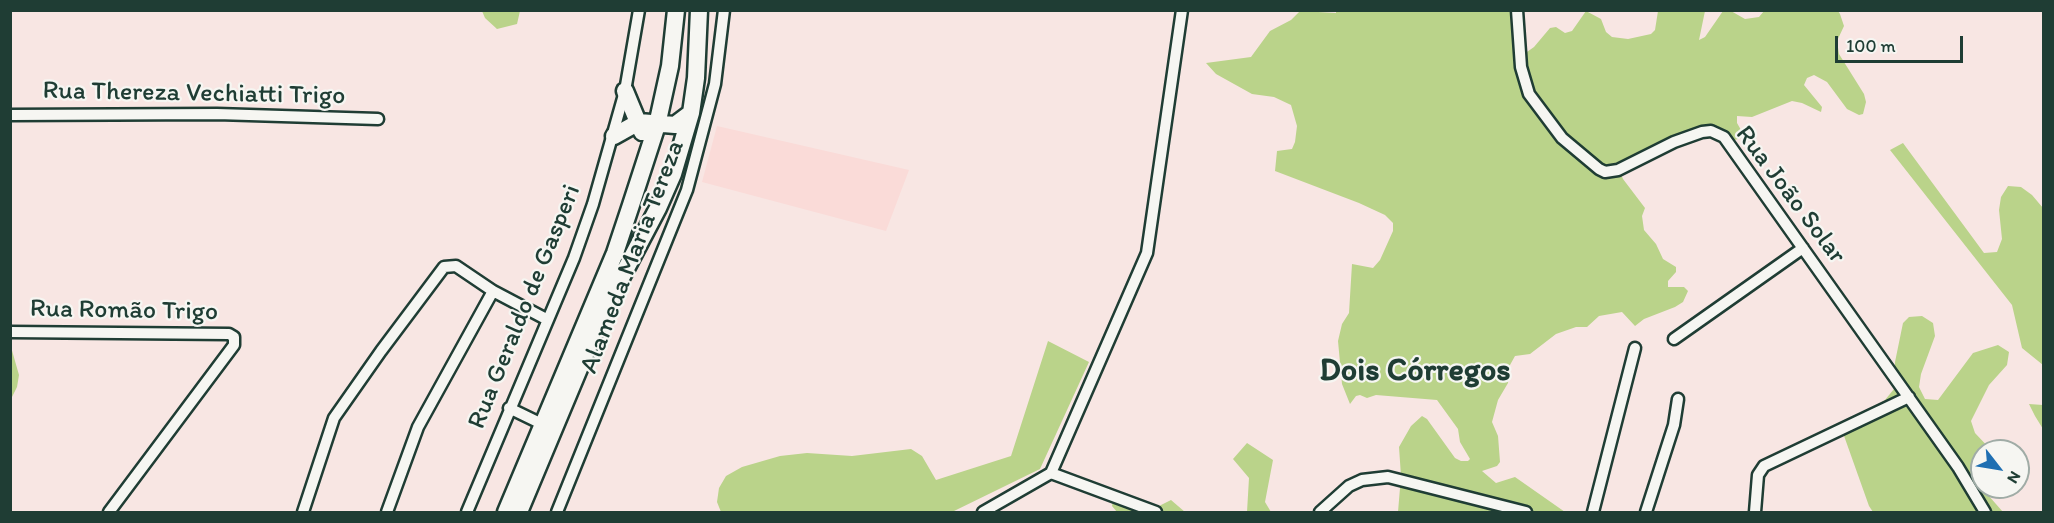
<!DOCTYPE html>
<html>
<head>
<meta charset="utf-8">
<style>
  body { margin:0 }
  #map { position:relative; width:2054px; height:523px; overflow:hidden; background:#f8e6e3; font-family:Itim,sans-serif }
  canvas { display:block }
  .frame { position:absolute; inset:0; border:12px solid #1f3d34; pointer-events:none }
  .north { position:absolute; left:1970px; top:439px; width:60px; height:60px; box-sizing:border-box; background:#f6f6f2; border:2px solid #a0aca6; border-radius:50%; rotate:121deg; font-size:16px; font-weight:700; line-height:24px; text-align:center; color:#1f3d34 }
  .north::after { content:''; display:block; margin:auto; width:21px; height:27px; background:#1f6fb2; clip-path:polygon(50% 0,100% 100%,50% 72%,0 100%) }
  .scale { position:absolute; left:1835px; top:36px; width:128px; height:27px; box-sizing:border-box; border:3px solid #1f3d34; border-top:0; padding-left:8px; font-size:18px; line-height:21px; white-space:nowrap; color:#1f3d34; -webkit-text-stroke:4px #f6f6f2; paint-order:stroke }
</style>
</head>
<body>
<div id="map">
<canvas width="2054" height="523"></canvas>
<div class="frame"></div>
<div class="north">N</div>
<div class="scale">100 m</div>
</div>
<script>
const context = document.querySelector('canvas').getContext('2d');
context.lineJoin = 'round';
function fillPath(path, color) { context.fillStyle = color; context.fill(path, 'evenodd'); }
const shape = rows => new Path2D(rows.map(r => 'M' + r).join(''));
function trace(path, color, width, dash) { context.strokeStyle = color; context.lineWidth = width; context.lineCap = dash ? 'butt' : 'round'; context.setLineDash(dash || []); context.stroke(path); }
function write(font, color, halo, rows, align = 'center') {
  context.font = font + ' Itim,sans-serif'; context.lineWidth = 4.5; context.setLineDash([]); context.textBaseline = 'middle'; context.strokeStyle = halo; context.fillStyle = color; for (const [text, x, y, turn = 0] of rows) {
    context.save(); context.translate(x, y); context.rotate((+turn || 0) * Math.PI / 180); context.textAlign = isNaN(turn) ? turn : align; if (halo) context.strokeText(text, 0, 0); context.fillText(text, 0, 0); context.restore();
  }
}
fillPath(shape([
  [717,126,909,170,886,231,702,182]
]), '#fadbd8');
fillPath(shape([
  [1336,10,1520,11,1524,54,1534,47,1550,28,1556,27,1565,33,1572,31,1586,11,1601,19,1606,32,1612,37,1628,39,1651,34,1655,30,1658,11,1705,11,1699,40,1705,37,1723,11,1731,11,1745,19,1759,17,1764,11,1838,11,1840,14,1844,26,1837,41,1839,54,1864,94,1866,102,1863,114,1859,115,1847,109,1827,82,1814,75,1807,78,1804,85,1822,107,1821,112,1802,103,1792,101,1752,117,1737,116,1737,123,1745,137,1731,141,1716,138,1676,139,1616,163,1623,179,1645,208,1642,216,1644,230,1656,244,1663,259,1676,267,1676,272,1668,281,1668,287,1684,287,1688,291,1683,302,1675,307,1644,319,1635,326,1622,312,1599,316,1587,327,1576,327,1556,334,1530,354,1515,356,1510,365,1508,383,1498,400,1492,422,1498,436,1500,462,1497,466,1482,471,1496,483,1515,477,1565,512,1398,512,1401,476,1399,447,1411,426,1422,416,1427,419,1455,458,1461,461,1468,461,1470,459,1460,442,1458,429,1437,400,1376,395,1367,398,1360,395,1356,396,1350,404,1342,384,1338,341,1342,324,1349,313,1352,264,1373,268,1380,260,1393,231,1393,223,1385,215,1359,203,1275,171,1277,151,1292,149,1295,142,1297,126,1291,105,1274,97,1252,94,1216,74,1206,63,1251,57,1270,31,1291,20,1300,11,1336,13],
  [482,11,520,11,517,24,497,29,485,18],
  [1903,143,1984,253,1997,252,2002,239,1999,210,2001,197,2008,186,2021,187,2032,195,2043,208,2043,365,2022,348,2012,305,1890,150],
  [1922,316,1933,323,1935,336,1921,374,1919,387,1925,399,1938,400,1973,353,1998,345,2009,352,2007,365,1989,385,1971,421,1975,433,1992,451,1982,451,1982,487,1987,487,1988,495,2003,512,1873,512,1869,506,1843,433,1863,413,1885,400,1894,389,1895,362,1903,323,1909,317],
  [1048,341,1089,362,1040,469,952,512,721,512,717,502,719,488,726,476,742,467,780,456,807,453,852,456,911,449,922,456,936,480,1011,456],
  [11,347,19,375,17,387,11,399],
  [2029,404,2043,405,2043,429,2035,416],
  [1247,443,1273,460,1265,502,1271,512,1247,512,1249,478,1233,459],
  [1171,500,1185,512,1117,512,1112,506,1113,501,1157,507]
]), '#bad38a');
const minor = shape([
  [1517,10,1521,67,1529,94,1562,138,1599,169,1605,172,1618,170,1674,142,1702,132,1711,131,1724,137,1958,467,1985,512],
  [10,115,217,114,378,119],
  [10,332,229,334,234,337,234,345,109,512],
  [1674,339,1803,248],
  [509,408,542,424],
  [1051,473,1156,512],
  [303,512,334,418,381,351,444,267,456,266,493,291,548,320],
  [387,512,418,427,493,291],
  [467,512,574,258,593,204,625,91,639,10],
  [557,512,687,190,715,84,724,10],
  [983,512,1051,473,1147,253,1182,10],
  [1320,512,1349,486,1362,480,1388,477,1526,512],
  [1593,512,1635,348],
  [1646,512,1674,425,1678,399],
  [1755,512,1758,475,1764,466,1909,397]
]);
const primary = shape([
  [625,91,642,132],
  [614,136,639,122,675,125,691,113],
  [506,512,615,253,631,205,657,125,670,66,676,10],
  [519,512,602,314,658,208,673,174,691,113,696,78,699,10]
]);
trace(minor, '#1f3d34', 15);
trace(primary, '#1f3d34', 21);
trace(minor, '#f6f6f2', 10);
trace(primary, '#f6f6f2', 16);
write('26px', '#1f3d34', '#f6f6f2', [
  ["Rua Thereza Vechiatti Trigo",194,94,1],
  ["Rua João Solar",1790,195,53],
  ["Alameda Maria Tereza",633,257,-69],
  ["Rua Geraldo de Gasperi",525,307,-68],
  ["Rua Romão Trigo",124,311,1]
]);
write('bold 32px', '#1f3d34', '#f6f6f2', [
  ["Dois Córregos",1415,372]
]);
</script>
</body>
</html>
